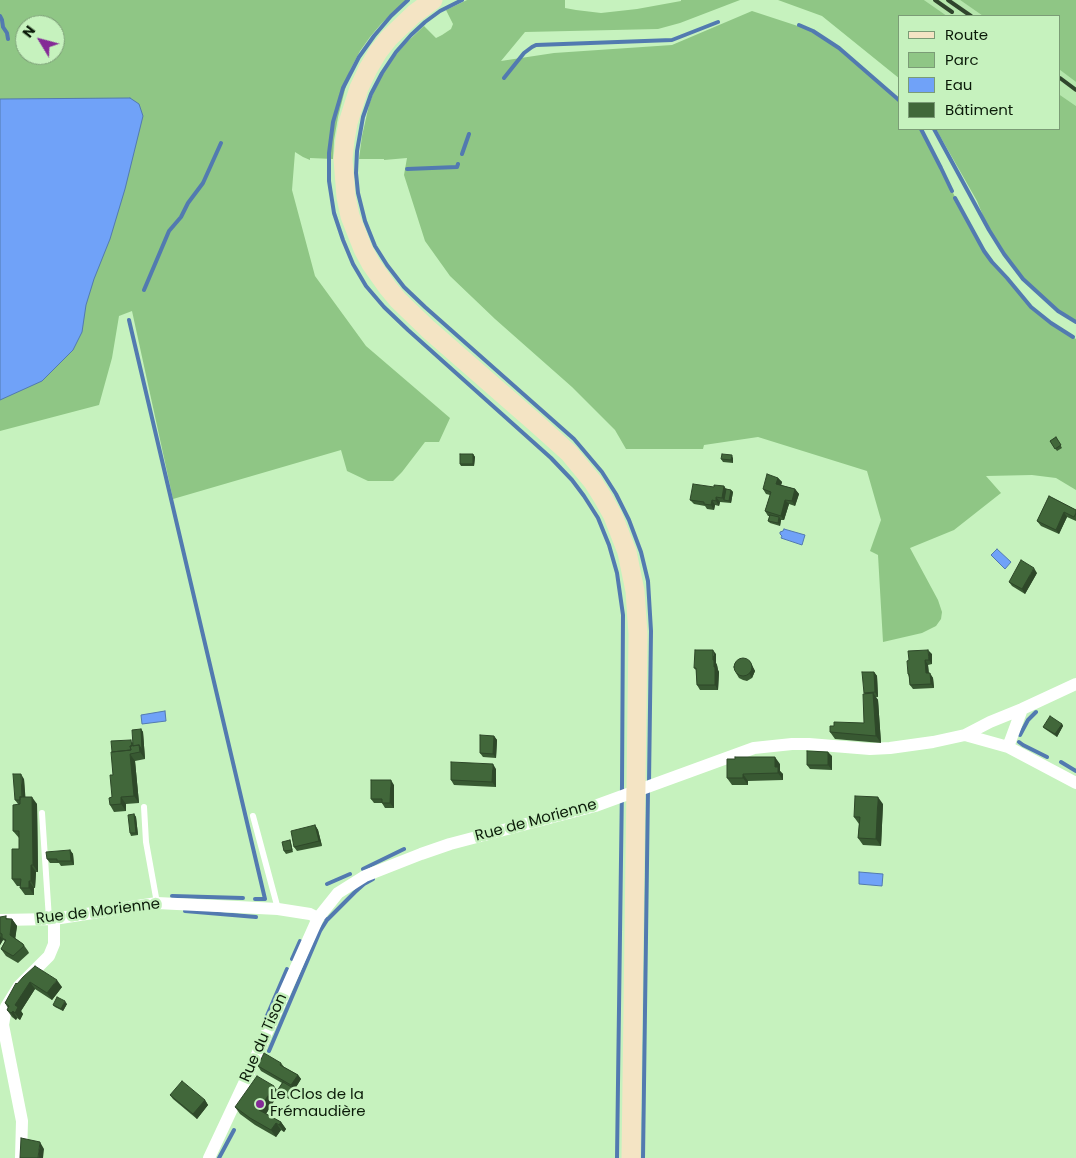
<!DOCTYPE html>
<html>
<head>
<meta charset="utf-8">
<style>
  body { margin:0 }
  #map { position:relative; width:1076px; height:1158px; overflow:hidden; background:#c6f2be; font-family:Poppins,sans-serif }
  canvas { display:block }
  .legend { position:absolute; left:898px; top:15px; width:162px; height:115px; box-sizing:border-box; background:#c6f2be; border:1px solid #7b9c76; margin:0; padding:6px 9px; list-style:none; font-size:15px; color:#0b1b09 }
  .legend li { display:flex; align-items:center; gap:10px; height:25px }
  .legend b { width:25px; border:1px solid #7b9c76 }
  .north { position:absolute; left:15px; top:15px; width:50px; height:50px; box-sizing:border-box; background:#c6f2be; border:1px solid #7b9c76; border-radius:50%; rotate:307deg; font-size:14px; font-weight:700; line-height:20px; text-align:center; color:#0b1b09 }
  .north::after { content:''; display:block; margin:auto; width:18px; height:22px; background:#842a96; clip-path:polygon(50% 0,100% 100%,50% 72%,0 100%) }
</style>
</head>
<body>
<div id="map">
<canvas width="1076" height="1158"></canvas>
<ul class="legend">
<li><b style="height:6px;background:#f4e4c4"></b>Route</li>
<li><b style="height:14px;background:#8fc685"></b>Parc</li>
<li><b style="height:14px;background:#70a2f8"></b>Eau</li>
<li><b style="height:14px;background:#41673a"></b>Bâtiment</li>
</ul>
<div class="north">N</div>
</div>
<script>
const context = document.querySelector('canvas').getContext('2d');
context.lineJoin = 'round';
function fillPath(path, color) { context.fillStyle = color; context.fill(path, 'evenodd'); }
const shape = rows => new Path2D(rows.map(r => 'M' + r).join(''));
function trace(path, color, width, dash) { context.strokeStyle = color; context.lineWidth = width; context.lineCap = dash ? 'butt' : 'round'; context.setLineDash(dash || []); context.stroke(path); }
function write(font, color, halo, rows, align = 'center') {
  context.font = font + ' Poppins,sans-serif'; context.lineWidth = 5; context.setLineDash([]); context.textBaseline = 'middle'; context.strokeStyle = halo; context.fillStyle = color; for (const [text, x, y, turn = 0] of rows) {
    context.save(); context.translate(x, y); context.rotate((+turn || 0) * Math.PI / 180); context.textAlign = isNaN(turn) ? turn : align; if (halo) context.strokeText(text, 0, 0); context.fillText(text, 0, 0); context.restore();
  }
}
fillPath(shape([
  [924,0,960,0,983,16,947,16],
  [1060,70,1076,82,1076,106,1060,95]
]), '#b5e6ac');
fillPath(shape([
  [0,0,406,0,381,24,370,37,360,51,350,70,338,117,334,140,333,159,310,158,310,160,303,157,295,152,292,190,315,276,366,346,450,418,439,442,425,442,402,472,393,481,368,481,347,471,341,450,173,499,132,311,119,316,112,358,99,405,0,431],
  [25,25,55,25,55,55,25,55],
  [467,0,565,0,565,8,576,10,601,13,637,9,681,1,681,0,740,0,680,23,658,29,525,32,501,61,554,53,672,45,752,11,813,31,839,48,900,101,900,129,921,129,941,168,952,191,984,251,992,262,1007,278,1031,307,1051,323,1076,339,1076,490,1056,478,1032,475,986,476,1001,493,954,530,910,548,938,600,942,612,941,619,936,626,922,633,883,642,878,555,870,551,881,520,867,471,758,437,704,445,703,449,626,449,615,430,572,387,495,319,450,276,425,241,404,175,407,158,384,160,384,159,359,159,362,136,369,105,374,91,384,72,395,56,406,43,424,26,436,38,442,35,451,29,453,24,446,10],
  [778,0,924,0,947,16,900,16,900,79,822,16],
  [960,0,1076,0,1076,82,1060,70,1060,16,983,16],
  [1060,95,1076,106,1076,322,1058,311,1023,279,1004,254,989,230,977,201,936,129,1060,129]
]), '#8fc685');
const water = shape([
  [130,98,139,104,143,116,125,189,110,239,94,279,86,305,82,332,73,350,42,381,0,400,0,99,130,98],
  [784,529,805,535,802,545,781,538,782,536,780,534,780,532,783,531,784,529],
  [997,549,1011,562,1005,569,991,555,997,549],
  [165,711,166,721,142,724,141,715,165,711],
  [859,872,883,874,882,886,859,884,859,872]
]);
fillPath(water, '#70a2f8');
trace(water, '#527ab0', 1);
trace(shape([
  [408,0,391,16,374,36,359,57,343,88,333,122,329,153,329,181,334,213,343,240,353,264,366,286,384,307,408,330,551,458,572,480,584,496,598,518,609,545,617,573,623,615,622,785,617,1158],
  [462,0,440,11,425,22,411,35,396,52,382,73,371,94,363,117,357,151,356,173,358,193,365,221,375,246,387,265,404,287,425,307,574,439,602,472,616,494,629,520,641,552,648,581,651,631,649,783],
  [0,16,2,20,3,27,7,33,8,39],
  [799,25,813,31,839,48,900,101],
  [504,78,524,53,532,47,536,45,672,40,718,22],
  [921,129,941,168,952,191],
  [934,129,989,230,1004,254,1023,279,1058,311,1076,322],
  [462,154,469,134],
  [407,169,457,167,458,164],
  [955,198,984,251,992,262,1007,278,1031,307,1051,323,1073,337],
  [144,290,169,231,181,217,188,203,203,183,221,143],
  [129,320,265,899,255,899],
  [1020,735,1028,720,1036,712],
  [1019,742,1023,745,1047,757],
  [1061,762,1076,771],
  [363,869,404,849],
  [327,884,350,874],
  [172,896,243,898],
  [185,911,256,917],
  [327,920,355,892,364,884,373,879],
  [292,959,300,941],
  [263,1025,287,969],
  [269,1051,320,931,327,920,326,919],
  [219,1158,234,1130],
  [643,1158,648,790]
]), '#527ab0', 4);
trace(shape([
  [144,807,146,842,157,903],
  [42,813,49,919],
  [253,816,278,909]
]), '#fff', 6);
trace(shape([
  [965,735,990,722,1022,709,1076,684],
  [1008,747,1022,709],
  [0,920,54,919,157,903,278,909,310,914,318,918],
  [21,1158,22,1121,3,1025,6,1007,19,986,49,956,54,944,54,919],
  [209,1158,247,1077,318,918,338,893,365,876,421,854,450,844,595,806,754,748,792,744,809,744,870,749,890,748,933,742,965,735,1008,747,1076,783]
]), '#fff', 12);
trace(shape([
  [433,0,414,14,389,38,378,52,368,69,359,88,348,123,345,140,343,159,346,197,350,216,363,249,371,264,388,288,398,300,428,329,538,425,569,453,593,482,603,498,613,516,627,552,635,591,638,634,631,1158]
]), '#f4e4c4', 19);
trace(shape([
  [935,0,952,12],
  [948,0,971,16],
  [1060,78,1076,90]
]), '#30452d', 4);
fillPath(shape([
  [1056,437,1062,448,1057,451,1050,441],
  [473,454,475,457,474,466,461,466,460,464],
  [733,458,733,463,723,462,721,459],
  [778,478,782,482,781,485,795,489,799,494,795,506,789,504,784,520,781,520,780,526,770,523,768,521,770,516,768,516,765,511,770,495,766,494,763,489],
  [724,486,726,489,731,490,733,492,731,503,720,502,719,506,715,505,714,510,707,509,705,506,694,504,690,500,714,487],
  [1049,496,1076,510,1076,521,1067,517,1059,534,1041,526,1037,521],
  [1037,573,1025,594,1012,586,1009,582],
  [716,654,716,663,717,665,718,670,719,672,718,690,700,690,697,685,696,670,694,668],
  [932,654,932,664,928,665,929,673,933,678,934,688,913,689,910,685,909,677,908,674],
  [752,665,755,671,752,678,747,681,743,680,739,678,736,673],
  [874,672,877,676,878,697,876,697,878,700,881,743,835,739,830,732,834,726,864,723,865,694,864,693],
  [1062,724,1063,726,1057,737,1045,729,1043,727],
  [141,729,143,732,145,759,135,761,139,803,126,804,126,811,114,812,110,805,112,797,113,775,112,752,133,742],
  [494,736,497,740,496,758,483,757,480,753],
  [832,756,832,770,810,769,807,765],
  [780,764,780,771,783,774,783,780,748,781,748,785,732,785,727,778],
  [496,769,496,787,454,785,451,780],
  [24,779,25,797,37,804,38,872,36,872,35,888,34,888,34,895,25,895,20,888,20,886,17,886,12,879,19,849,19,838,13,831,18,804,15,800],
  [394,785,394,808,385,808,382,803,374,803,371,799],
  [883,804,881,846,863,845,858,838,859,824,854,817],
  [134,814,136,817,138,835,131,836,130,833],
  [315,825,318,830,322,846,297,851,294,847],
  [290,840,291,843,293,852,286,854,284,851],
  [70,850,73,854,74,865,61,866,59,863,50,863,47,859],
  [0,917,12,919,17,926,15,938,23,944,28,951,29,953,18,963,6,956,1,949,5,941,3,940,0,945],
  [23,977,62,987,52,1000,35,989,21,1011,23,1014,20,1020,17,1018,16,1020,12,1017,7,1010,8,1008,5,1003],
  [67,1004,63,1011,55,1007,53,1005],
  [281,1063,284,1067,298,1075,301,1079,289,1099,279,1093,277,1091,282,1083,261,1071,258,1066],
  [279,1093,266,1114,281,1122,286,1129,284,1132,281,1130,276,1137,255,1125,240,1114,235,1107],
  [170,1095,205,1100,208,1105,197,1119,173,1099]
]), '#385932');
fillPath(shape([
  [473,454,475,457,474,466,473,464],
  [732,455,733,458,733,463,731,460],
  [778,478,782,482,780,489,776,484],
  [724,486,727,491,724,500,722,498],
  [795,489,799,494,795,506,792,501],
  [731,490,733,492,731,503,729,501],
  [716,497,720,502,719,506,716,501],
  [712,500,715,505,714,510,711,505],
  [785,500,789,504,784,520,781,516],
  [1064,512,1067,517,1059,534,1056,530],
  [779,517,781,520,780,526,778,523],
  [1034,568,1037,573,1025,594,1022,589],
  [713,650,716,654,716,663,717,665,718,670,719,672,718,690,715,685],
  [928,650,932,654,932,664,929,660],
  [749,660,755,671,752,678,749,673],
  [925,660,928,665,929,678,926,673],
  [874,672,877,676,878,697,875,692],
  [930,673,933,678,934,688,931,684],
  [873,693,878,700,881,743,876,736],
  [1062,724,1063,726,1057,737,1055,734],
  [141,729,143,732,145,759,140,752,139,745],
  [494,736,497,740,496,758,493,754],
  [828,752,832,756,832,770,828,765],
  [130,754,135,761,139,803,134,796],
  [775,757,780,764,780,771,783,774,783,780,778,773,775,767],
  [493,764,496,769,496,787,492,782],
  [21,774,24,779,26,804,23,800],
  [743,774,748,781,748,785,743,778],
  [391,780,394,785,394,808,390,803],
  [32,797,37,804,38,872,33,865],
  [121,797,126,804,126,811,121,804],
  [878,797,883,804,881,846,876,839],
  [134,814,136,817,138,835,136,833],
  [315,825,318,830,322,846,319,841],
  [70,850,73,854,74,865,71,861],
  [31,865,36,872,35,888,31,881],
  [29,881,34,888,34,895,29,888],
  [12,919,17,926,15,941,10,935],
  [0,936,3,940,0,945],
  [57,980,62,987,52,1000,47,993],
  [30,982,35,989,21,1011,23,1014,20,1020,15,1013,15,1005],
  [65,1001,67,1004,63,1011,61,1009],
  [13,1011,17,1018,16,1020,11,1013],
  [298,1075,301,1079,294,1090,291,1085],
  [274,1086,279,1093,264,1117,259,1110],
  [293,1088,294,1090,289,1099,288,1097],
  [205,1100,208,1105,197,1119,193,1114],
  [281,1122,286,1129,284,1132,279,1125],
  [276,1123,281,1130,276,1137,271,1130],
  [40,1142,44,1149,43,1158,38,1158]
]), '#2e4829');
const building = shape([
  [1056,437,1061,445,1055,449,1050,441,1056,437],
  [460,454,473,454,473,464,460,464,460,454],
  [722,454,732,455,731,460,721,459,722,454],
  [767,474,778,478,776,484,795,489,792,501,785,500,781,516,765,511,771,492,763,489,767,474],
  [693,484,714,487,714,485,724,486,722,498,716,497,716,501,712,500,711,505,704,504,704,502,690,500,693,484],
  [726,489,731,490,729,501,724,500,726,489],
  [1049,496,1076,510,1076,513,1074,517,1064,512,1056,530,1037,521,1049,496],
  [770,515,779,517,778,523,768,521,770,515],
  [1021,560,1034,568,1022,589,1009,582,1021,560],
  [695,650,713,650,713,660,714,660,714,667,715,667,715,685,697,685,696,668,694,668,695,650],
  [928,650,929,660,925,660,926,673,930,673,931,684,910,685,909,674,908,674,907,661,909,660,908,651,928,650],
  '734 667a9 9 0 1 1 18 0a9 9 0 1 1-18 0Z',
  [862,672,874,672,875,692,864,693,862,672],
  [873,693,876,736,830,732,830,726,834,726,834,722,864,723,863,694,873,693],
  [1050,716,1062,724,1055,734,1043,727,1050,716],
  [141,729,142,750,139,745,133,746,132,730,141,729],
  [480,735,494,736,493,754,480,753,480,735],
  [131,740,132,746,130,746,131,750,112,752,111,741,131,740],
  [139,745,140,752,130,754,134,796,121,797,121,804,110,805,109,798,112,797,110,775,113,775,111,752,131,750,130,746,139,745],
  [807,751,828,752,828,765,807,765,807,751],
  [735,757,775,757,775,767,778,767,778,773,743,774,743,778,727,778,727,759,735,759,735,757],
  [451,762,493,764,492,782,451,780,451,762],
  [13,774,21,774,22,797,20,797,20,800,15,800,13,774],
  [371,780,391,780,390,803,382,803,382,799,371,799,371,780],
  [855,796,878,797,876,839,858,838,860,817,854,817,855,796],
  [20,797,32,797,33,865,31,865,31,881,29,881,29,888,20,888,21,879,12,879,12,849,19,849,19,831,13,831,13,805,20,804,20,797],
  [134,814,136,833,130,833,128,815,134,814],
  [315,825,319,841,294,847,291,831,315,825],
  [290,840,292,850,284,851,282,842,290,840],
  [70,850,71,861,57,861,57,859,47,859,46,852,70,850],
  [6,916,6,919,12,919,10,935,23,944,24,946,13,956,1,949,6,940,2,938,2,934,0,933,0,917,6,916],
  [35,966,57,980,47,993,30,982,15,1005,18,1007,15,1013,13,1011,11,1013,7,1010,9,1006,5,1003,16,983,17,984,23,977,35,966],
  [57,997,65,1001,61,1009,53,1005,57,997],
  [264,1053,281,1063,280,1065,298,1075,291,1085,258,1066,264,1053],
  [257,1076,274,1086,259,1110,281,1122,279,1125,276,1123,271,1130,250,1118,235,1107,257,1076],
  [182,1081,205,1100,193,1114,170,1095,182,1081],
  [283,1082,293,1088,288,1097,277,1091,283,1082],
  [21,1138,40,1142,38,1158,20,1158,21,1138]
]);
fillPath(building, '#41673a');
trace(building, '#2e4829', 1);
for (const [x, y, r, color] of [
  [260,1104,5,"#842a96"]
]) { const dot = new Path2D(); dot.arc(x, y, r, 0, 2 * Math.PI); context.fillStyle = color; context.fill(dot); trace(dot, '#c6f2be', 2); }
write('15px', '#0b1b09', '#c6f2be', [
  ["Rue de Morienne",536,821,-15],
  ["Rue de Morienne",98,912,-7],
  ["Rue du Tison",264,1038,-66]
]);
write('15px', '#0b1b09', '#c6f2be', [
  ["Le Clos de la",270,1095],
  ["Frémaudière",270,1112]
], 'left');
</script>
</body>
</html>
